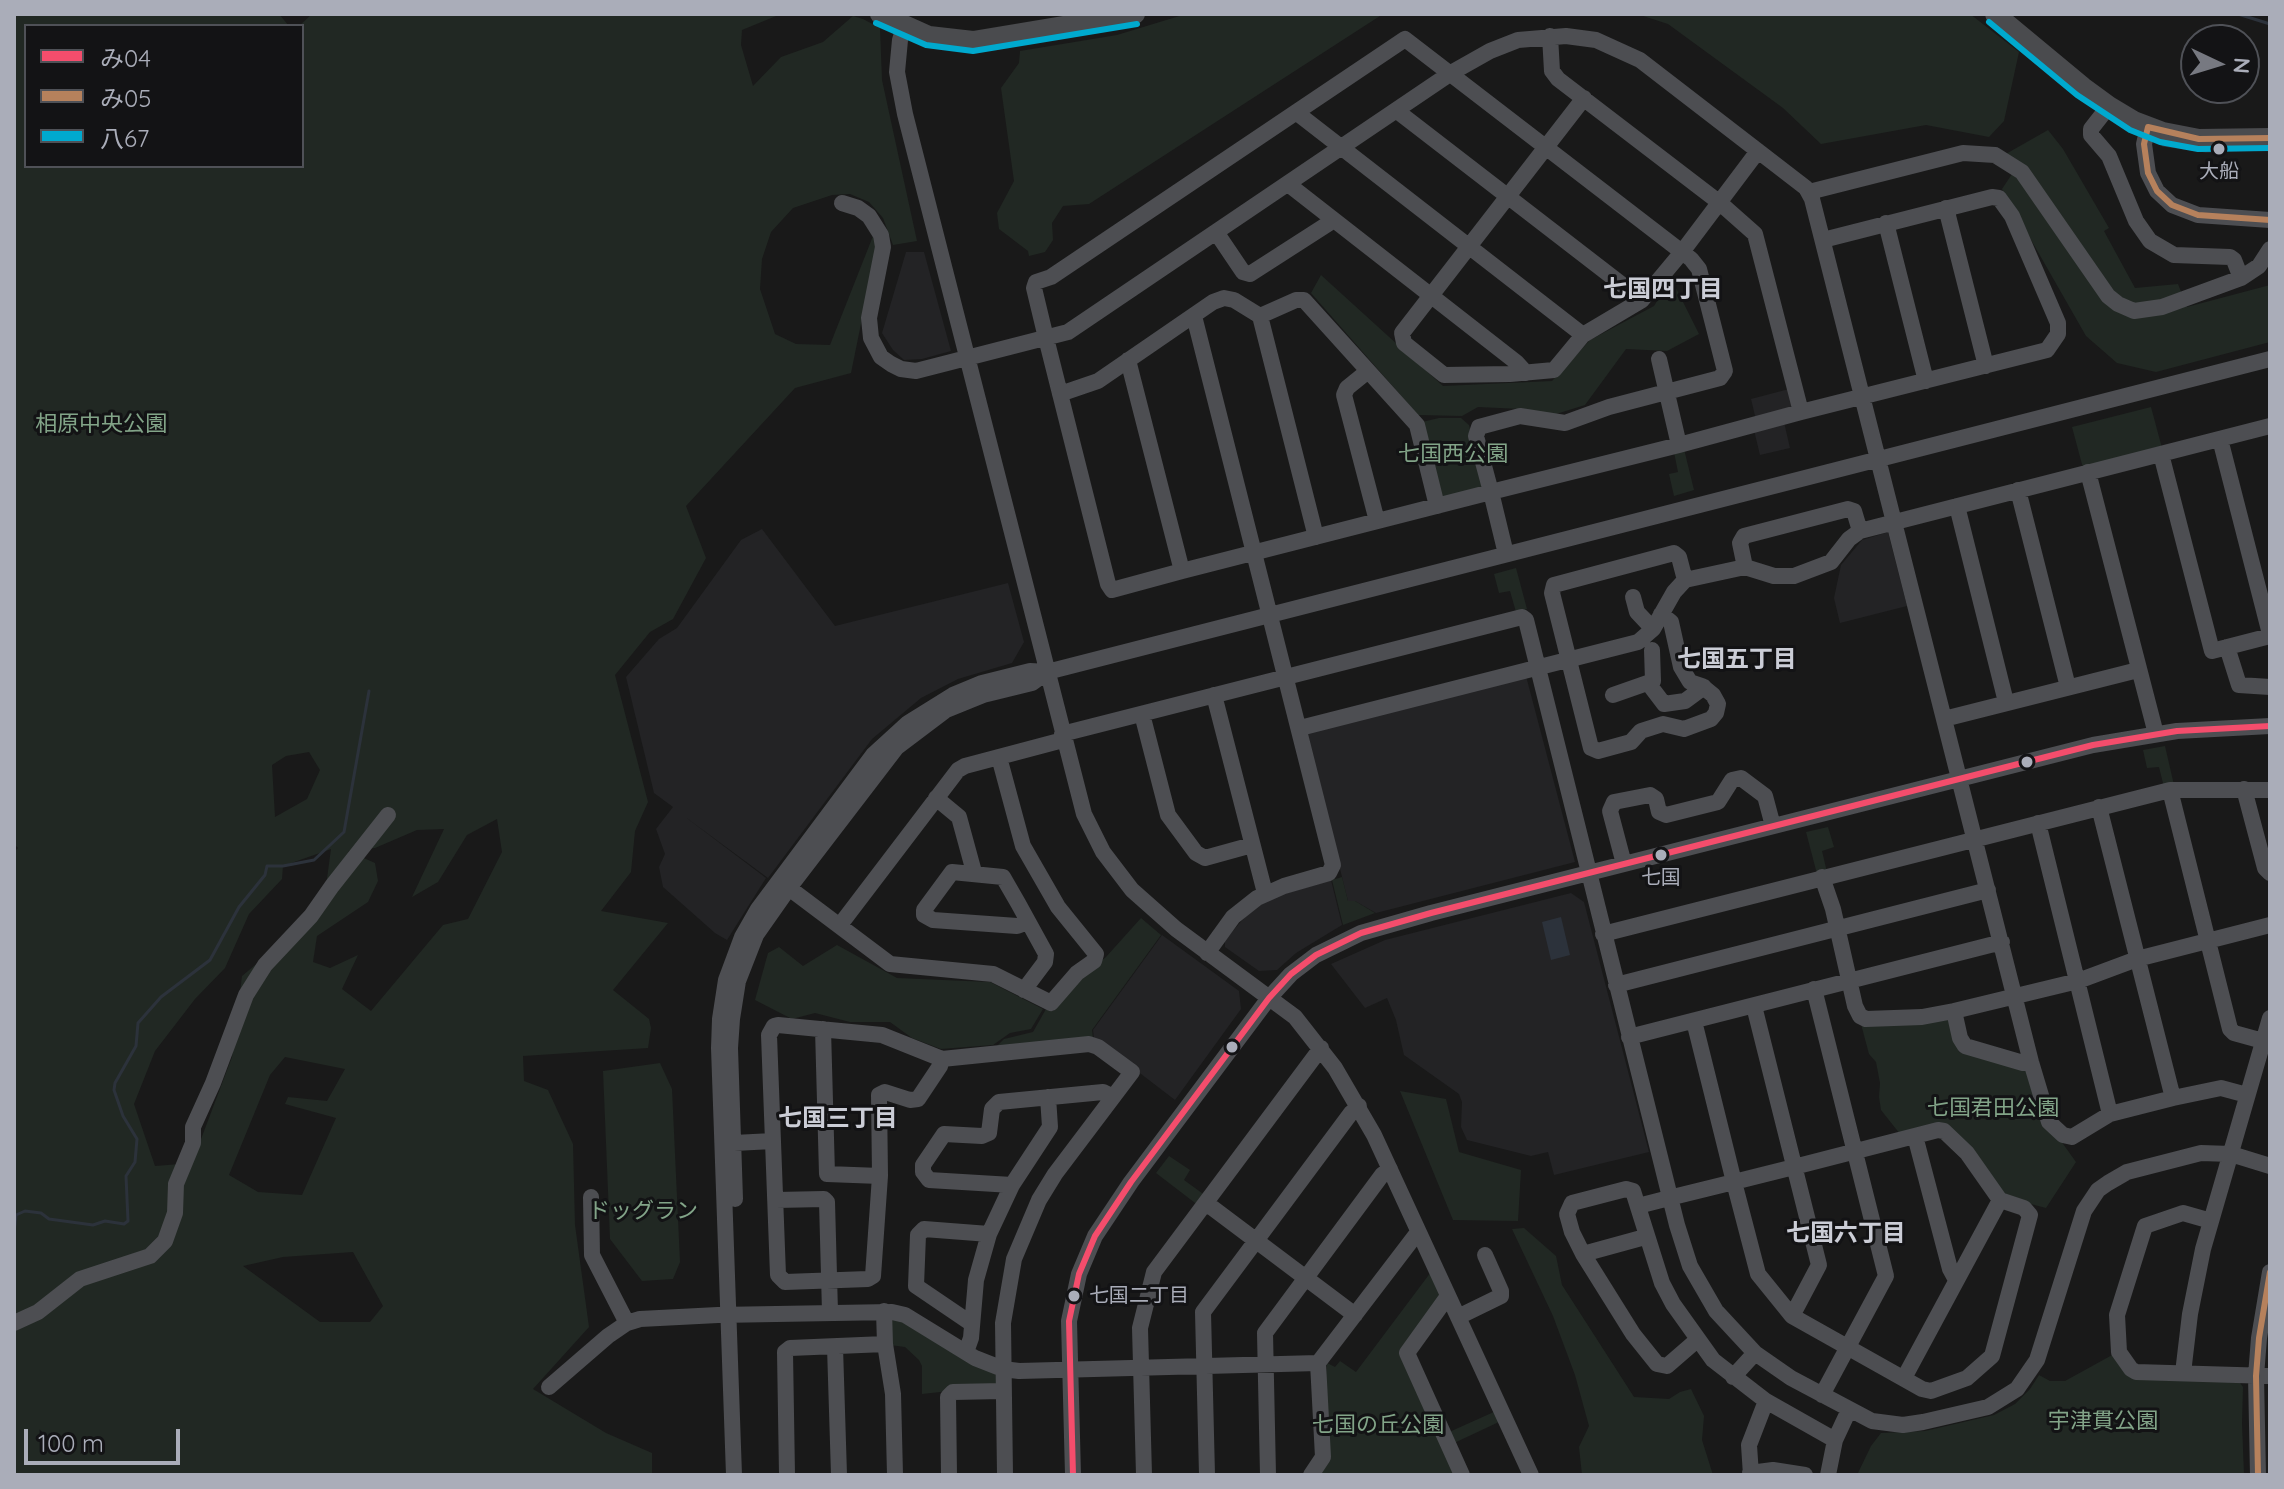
<!DOCTYPE html>
<html>
<head>
<meta charset="utf-8">
<style>
  body { margin:0 }
  #map { position:relative; width:2284px; height:1489px; overflow:hidden; background:#191919; font-family:Quicksand,"Noto Sans JP",sans-serif }
  canvas { display:block }
  .frame { position:absolute; inset:0; border:16px solid #aaadb9; pointer-events:none }
  .legend { position:absolute; left:24px; top:24px; width:280px; height:144px; box-sizing:border-box; background:#131315; border:2px solid #4f5157; margin:0; padding:10px 14px; list-style:none; font-size:24px; color:#aaadb9 }
  .legend li { display:flex; align-items:center; gap:16px; height:40px }
  .legend b { width:40px; border:2px solid #4f5157 }
  .north { position:absolute; left:2180px; top:24px; width:80px; height:80px; box-sizing:border-box; background:#131315; border:2px solid #4f5157; border-radius:50%; rotate:94deg; font-size:22px; font-weight:700; line-height:32px; text-align:center; color:#aaadb9 }
  .north::after { content:''; display:block; margin:auto; width:28px; height:36px; background:#777981; clip-path:polygon(50% 0,100% 100%,50% 72%,0 100%) }
  .scale { position:absolute; left:24px; top:1429px; width:156px; height:36px; box-sizing:border-box; border:4px solid #aaadb9; border-top:0; padding-left:10px; font-size:24px; line-height:28px; white-space:nowrap; color:#aaadb9; -webkit-text-stroke:6px #131315; paint-order:stroke }
</style>
</head>
<body>
<div id="map">
<canvas width="2284" height="1489"></canvas>
<div class="frame"></div>
<ul class="legend">
<li><b style="height:10px;background:#f44d6c"></b>み04</li>
<li><b style="height:10px;background:#b6815c"></b>み05</li>
<li><b style="height:10px;background:#00a9ce"></b>八67</li>
</ul>
<div class="north">N</div>
<div class="scale">100 m</div>
</div>
<script>
const context = document.querySelector('canvas').getContext('2d');
context.lineJoin = 'round';
function fillPath(path, color) { context.fillStyle = color; context.fill(path, 'evenodd'); }
const shape = rows => new Path2D(rows.map(r => 'M' + r).join(''));
function trace(path, color, width, dash) { context.strokeStyle = color; context.lineWidth = width; context.lineCap = dash ? 'butt' : 'round'; context.setLineDash(dash || []); context.stroke(path); }
function write(font, color, halo, rows, align = 'center') {
  context.font = font + ' Quicksand,"Noto Sans JP",sans-serif'; context.lineWidth = 6; context.setLineDash([]); context.textBaseline = 'middle'; context.strokeStyle = halo; context.fillStyle = color; for (const [text, x, y, turn = 0] of rows) {
    context.save(); context.translate(x, y); context.rotate((+turn || 0) * Math.PI / 180); context.textAlign = isNaN(turn) ? turn : align; if (halo) context.strokeText(text, 0, 0); context.fillText(text, 0, 0); context.restore();
  }
}
fillPath(shape([
  [906,252,924,252,951,351,922,359,904,360,893,350,882,333],
  [1789,389,1794,406,1756,420,1751,399],
  [1784,422,1790,448,1760,455,1754,430],
  [762,529,835,626,1008,583,1024,642,1012,663,958,679,921,698,872,739,768,878,684,816,766,878,727,940,715,933,663,887,659,867,665,854,656,829,673,807,654,793,626,677,659,639,677,628,741,540],
  [1888,532,1907,606,1840,623,1834,598,1841,565,1862,540],
  [1526,676,1575,862,1376,913,1355,901,1348,901,1307,736,1310,731],
  [1331,880,1342,925,1296,953,1277,970,1259,971,1225,947,1225,940,1245,917,1267,899],
  [1571,893,1584,902,1649,1152,1554,1175,1548,1152,1531,1156,1467,1140,1461,1127,1462,1102,1459,1094,1404,1055,1396,1020,1387,998,1365,1008,1331,964,1385,940],
  [1162,935,1239,991,1241,1009,1175,1100,1094,1038,1093,1030]
]), '#232325');
fillPath(shape([
  [14,14,279,14,289,26,26,26,26,166,302,166,302,26,299,26,312,14,781,14,742,30,741,45,753,86,781,57,823,42,853,16,863,19,880,28,882,80,917,241,893,245,883,218,869,202,850,194,832,195,793,208,771,232,762,259,760,289,775,334,796,344,830,345,873,236,877,245,851,373,795,388,686,506,706,558,673,619,650,632,615,675,648,802,635,831,631,872,601,911,668,923,613,990,649,1019,651,1028,648,1048,523,1056,524,1081,548,1090,573,1144,575,1225,589,1327,533,1389,606,1433,652,1453,652,1475,14,1475,14,852,18,848,14,844],
  [309,752,320,770,307,799,275,817,272,765,286,756],
  [497,819,502,852,468,919,443,925,371,1011,342,989,358,955,330,968,313,962,317,936,368,902,378,881,375,863,348,851,375,848,417,830,444,829,412,897,438,882,467,835],
  [331,849,323,908,242,976,232,1057,192,1163,155,1166,134,1104,155,1051,195,999,225,968,249,914,282,879,283,866],
  [285,1057,345,1069,327,1101,288,1097,285,1104,336,1118,302,1195,258,1192,229,1175,270,1075],
  [353,1252,383,1306,370,1322,320,1322,243,1266,283,1257],
  [1186,14,1383,14,1089,204,1063,206,1052,223,1053,240,1045,252,1029,256,1028,251,999,229,997,213,1014,181,1001,88,1019,63,1020,51,1117,35],
  [1637,14,1970,14,2019,52,2004,121,1989,137,1926,125,1821,144,1783,108,1668,24],
  [2048,130,2063,149,2109,228,2104,231,2135,288,2178,284,2187,307,2270,285,2270,342,2156,372,2117,363,2086,336,2002,189,2014,171,2004,155],
  [1321,275,1443,386,1552,381,1590,340,1654,306,1671,278,1699,334,1667,351,1626,349,1585,405,1553,415,1521,409,1478,407,1462,416,1418,415,1311,293],
  [2151,407,2162,448,2083,468,2072,427],
  [1439,418,1461,418,1469,425,1483,484,1480,489,1445,498,1440,495,1422,422],
  [1684,449,1694,490,1674,496,1669,474,1678,472,1674,452],
  [1516,568,1527,609,1516,612,1510,591,1499,593,1494,574],
  [2165,746,2174,785,2164,787,2159,767,2147,768,2143,750],
  [1828,827,1834,847,1822,851,1827,872,1817,874,1806,832],
  [1342,877,1348,901,1355,901,1375,913,1343,925,1332,880],
  [1141,918,1161,935,1092,1030,1093,1038,996,1047,1004,1039,1033,1032,1046,1009,1053,1011,1076,981,1106,957],
  [837,945,897,978,990,982,1043,1009,1031,1029,1010,1033,993,1045,941,1049,912,1038,890,1022,850,1022,815,1013,792,1019,755,1000,768,953,779,947,803,966],
  [1947,1020,1952,1022,1959,1052,2031,1071,2061,1141,2076,1162,2046,1208,2004,1197,1957,1136,1900,1134,1881,1110,1879,1097,1880,1083,1876,1062,1869,1054,1861,1024],
  [660,1063,672,1089,680,1262,673,1279,642,1281,610,1239,603,1071],
  [1400,1091,1446,1099,1459,1152,1521,1170,1518,1221,1453,1220],
  [1169,1156,1190,1170,1184,1180,1206,1196,1199,1206,1156,1173],
  [1524,1228,1556,1256,1562,1285,1634,1397,1669,1399,1680,1392,1691,1389,1704,1416,1702,1440,1713,1475,1582,1475,1579,1447,1589,1426,1575,1375,1553,1316,1512,1229],
  [1431,1272,1440,1291,1440,1298,1399,1352,1455,1472,1447,1475,1318,1475,1327,1363,1335,1367,1340,1361,1356,1372],
  [895,1317,995,1371,998,1382,995,1386,922,1394,922,1366,919,1360,905,1347,890,1345,890,1319],
  [2114,1354,2131,1376,2238,1380,2243,1387,2242,1423,2244,1475,1857,1475,1871,1446,1881,1433,1925,1431,1994,1415,2015,1404,2030,1389,2039,1375,2050,1381,2065,1381],
  [1496,1411,1501,1421,1452,1444,1447,1433]
]), '#212823');
fillPath(shape([
  [1561,917,1570,955,1551,960,1542,922]
]), '#2c323b');
trace(shape([
  [2238,14,2270,24],
  [2163,145,2206,151,2270,149],
  [14,1233,16,1215,25,1211,41,1213,49,1219,93,1225,105,1221,124,1224,128,1221,126,1176,135,1162,137,1139,123,1116,114,1090,115,1083,136,1046,138,1023,161,997,210,960,239,907,265,875,267,866,283,866,314,860,344,832,369,691]
]), '#2c323b', 3);
trace(shape([
  [904,27,900,40,897,72,905,114,1084,814,1103,852,1132,890,1176,929,1295,1017,1335,1068,1374,1135,1531,1475],
  [1550,36,1552,71,1558,79,1720,203,1755,234,1801,412],
  [1584,98,1402,333,1404,343,1444,375,1510,374,1554,370,1583,335,1642,300,1682,252,1758,151],
  [2109,106,2091,129,2091,135,2109,156,2136,221,2150,241,2174,255,2230,257,2234,260,2241,278],
  [1397,111,1642,300],
  [1297,113,1583,335],
  [2148,127,2144,144,2148,173,2157,191,2172,205,2198,215,2270,220],
  [1288,184,1516,362,1526,373],
  [1809,192,1963,153,1995,155,2022,172,2108,296,2118,304,2134,311,2162,307,2241,278,2259,266,2270,249],
  [842,203,858,208,869,216,881,235,883,247,869,318,871,338,881,357,891,364,901,369,916,371,1068,332,1451,73,1490,51,1518,40,1566,36,1596,40,1640,60,1806,188,1812,199,2031,1062,2049,1122,2063,1135,2072,1137,2110,1114,2173,1098,2221,1088,2247,1095],
  [1946,208,1986,366],
  [1886,223,1926,381],
  [1216,232,1243,272,1250,274,1334,220],
  [1194,316,1333,865,1329,873,1284,886,1257,898,1233,917,1207,953],
  [1260,316,1316,537],
  [1659,359,1679,445],
  [1128,360,1182,571],
  [1368,371,1347,388,1344,395,1377,521],
  [1060,394,1098,381,1213,302,1224,298,1234,300,1260,316,1296,300,1304,300,1417,425,1437,506],
  [2220,439,2270,634],
  [2161,454,2212,651,2270,636],
  [2088,472,2156,734],
  [2018,490,2068,687],
  [1957,506,2006,702],
  [1506,554,1491,492,1476,436,1479,427,1520,416,1565,423,1609,407,1720,378,1725,371,1699,269,1691,259,1405,39,1051,277,1036,282,1034,288,1046,338,1108,584,1112,590,1182,571,1491,492,1679,445,1801,412,2047,350,2058,334,2058,323,2012,216,1999,198,1992,197,1823,240],
  [1745,567,1740,543,1744,536,1848,509,1854,511,1860,531],
  [1633,597,1637,612,1653,629],
  [1661,614,1671,622,1681,667,1690,682,1702,686,1713,695,1718,704,1716,713,1711,719,1684,729,1663,724,1641,731,1631,742,1598,751,1591,748,1552,593,1554,585,1674,553,1679,557,1685,580],
  [2227,647,2239,685,2270,687],
  [1648,683,1664,704,1685,701,1704,687],
  [1214,695,1265,893],
  [1613,695,1653,681,1652,650],
  [1142,714,1168,815,1196,853,1205,858,1252,845],
  [1944,719,2138,670],
  [1300,728,1638,642,1653,629,1674,592,1685,580,1745,567,1774,576,1794,576,1831,562,1849,539,1860,531,2270,426],
  [1062,734,1522,617,1526,620,1677,1225,1690,1266,1716,1311,1755,1353,1791,1378,1872,1421,1903,1425,1923,1422,1988,1407,2017,1389,2037,1360,2084,1211,2098,1190,2108,1183,2127,1172,2201,1153,2231,1154,2270,1166],
  [2244,789,2265,868,2270,873],
  [2170,790,2230,1029,2234,1033,2263,1041],
  [936,798,959,817,974,872],
  [2099,807,2173,1098],
  [2038,823,2110,1114],
  [1624,864,1610,811,1614,802,1650,795,1656,799,1659,812,1666,815,1718,802,1732,780,1741,778,1765,796,1773,826],
  [1822,877,1833,909,1855,1006,1860,1016,1866,1019,1922,1017,1954,1011,2078,981,2137,959,2270,925],
  [781,882,890,964,993,974,1051,1003,1077,973,1094,961,1096,954,1058,907,1023,846,999,757],
  [840,925,958,770,965,766,1063,740],
  [1603,934,2170,790,2270,790],
  [1616,985,1988,890],
  [1814,989,1886,1276,1822,1395],
  [1024,990,1045,962,1046,954,1018,903,1003,877,952,872,924,910,924,915,933,920,1017,926,1028,922],
  [1754,1006,1819,1265,1792,1316],
  [1954,1011,1960,1038,1965,1046,2023,1063,2031,1062],
  [823,1029,827,1174,880,1176],
  [1629,1037,2002,942],
  [942,1059,940,1066,918,1099,910,1100,885,1092,879,1095,880,1176,873,1276,868,1279,785,1282,778,1275,769,1035,774,1026,778,1025,882,1035,942,1059,1089,1044,1098,1047,1132,1072,1055,1174,1039,1200,1014,1259,1003,1323,1005,1475],
  [1915,1136,1950,1269,1956,1280],
  [734,1143,773,1141],
  [1012,1185,929,1180,923,1172,923,1165,944,1134,982,1136,989,1133,992,1109,999,1102,1103,1092,1113,1097],
  [591,1197,592,1255,627,1323],
  [735,1199,730,1048,732,1019,738,981,756,935,789,888,897,747,946,710,983,695,1032,683,1047,672],
  [776,1200,824,1199,827,1202,830,1312],
  [1206,1203,1355,1315],
  [1638,1206,1677,1196,1734,1182,1794,1167,1938,1130,1944,1131,1967,1153,2000,1200,2024,1208,2030,1215,1992,1356,1967,1378,1931,1391,1922,1389,1792,1316,1758,1274,1734,1182,1694,1021],
  [2211,1221,2183,1213,2145,1226,2117,1315,2119,1352,2131,1369,2136,1372,2270,1376],
  [1583,1254,1645,1237],
  [1448,1296,1407,1353,1462,1475],
  [884,1311,885,1344,893,1394,895,1475],
  [1458,1317,1501,1296,1501,1291,1485,1255],
  [14,1323,38,1312,80,1279,150,1256,165,1241,175,1213,176,1184,193,1143,193,1127,213,1083,246,995,265,965,311,916,332,886,388,815],
  [972,1324,916,1286,918,1235,924,1229,989,1234],
  [1697,1340,1667,1366,1657,1364,1633,1334,1583,1254,1572,1232,1567,1214,1572,1203,1626,1189,1633,1191,1662,1283,1673,1304,1713,1360,1766,1401,1835,1440],
  [835,1347,839,1475],
  [966,1352,971,1338,976,1280,989,1234,1012,1185,1050,1127,1048,1097],
  [2183,1373,2190,1314,2203,1249,2270,1018],
  [1733,1377,1755,1353],
  [1904,1378,2000,1200],
  [549,1387,608,1336,627,1323,640,1319,718,1315,892,1312,905,1315,975,1358,1003,1369,1019,1371,1318,1363],
  [1750,1473,1773,1470,1805,1475],
  [734,1475,719,1048,720,1019,726,980,742,937,758,909,873,755,908,723,953,695,982,683,1030,671,1047,672,2270,359],
  [787,1475,785,1352,790,1348,885,1344],
  [949,1475,948,1397,953,1392,1002,1391],
  [1073,1475,1069,1321,1079,1274,1095,1236,1131,1182,1269,998,1291,974,1316,955,1361,933,1431,913,2093,745,2177,731,2270,726],
  [1144,1475,1140,1328,1154,1272,1321,1048],
  [1207,1475,1203,1312,1351,1113,1359,1106],
  [1268,1475,1265,1333,1382,1175,1390,1169],
  [1311,1475,1323,1457,1318,1363,1418,1232],
  [1751,1475,1749,1445,1766,1401],
  [1828,1475,1835,1440,1849,1410],
  [2258,1475,2256,1376,2259,1338,2270,1272]
]), '#4d4e52', 16);
trace(shape([
  [880,14,929,36,973,41,1135,14],
  [1995,14,2083,87,2109,106,2134,121,2163,132,2199,139,2270,138]
]), '#4a4b4e', 20);
trace(shape([
  [1073,1475,1069,1321,1079,1274,1095,1236,1131,1182,1269,998,1291,974,1316,955,1361,933,1431,913,2093,745,2177,731,2270,726]
]), '#f44d6c', 6);
trace(shape([
  [2148,127,2144,144,2148,173,2157,191,2172,205,2198,215,2270,220],
  [2148,127,2199,139,2270,138],
  [2258,1475,2256,1376,2259,1338,2270,1272]
]), '#b6815c', 6);
trace(shape([
  [1989,22,2077,95,2130,130,2160,142,2198,149,2270,148],
  [876,23,926,45,973,51,1137,24]
]), '#00a9ce', 6);
for (const [x, y, r, color] of [
  [2219,149,7,"#aaadb9"],
  [2027,762,7,"#aaadb9"],
  [1661,855,7,"#aaadb9"],
  [1232,1047,7,"#aaadb9"],
  [1074,1296,7,"#aaadb9"]
]) { const dot = new Path2D(); dot.arc(x, y, r, 0, 2 * Math.PI); context.fillStyle = color; context.fill(dot); trace(dot, '#131315', 3); }
write('20px', '#aaadb9', '#131315', [
  ["大船",2219,172],
  ["七国",1661,878],
  ["七国二丁目",1089,1296,"left"]
]);
write('22px', '#82a488', '#131315', [
  ["相原中央公園",101,424],
  ["七国西公園",1453,454],
  ["七国君田公園",1993,1108],
  ["ドッグラン",643,1211],
  ["宇津貫公園",2103,1421],
  ["七国の丘公園",1378,1425]
]);
write('bold 24px', '#cbcdd6', '#131315', [
  ["七国四丁目",1663,290],
  ["七国五丁目",1737,660],
  ["七国三丁目",838,1119],
  ["七国六丁目",1846,1234]
]);
</script>
</body>
</html>
